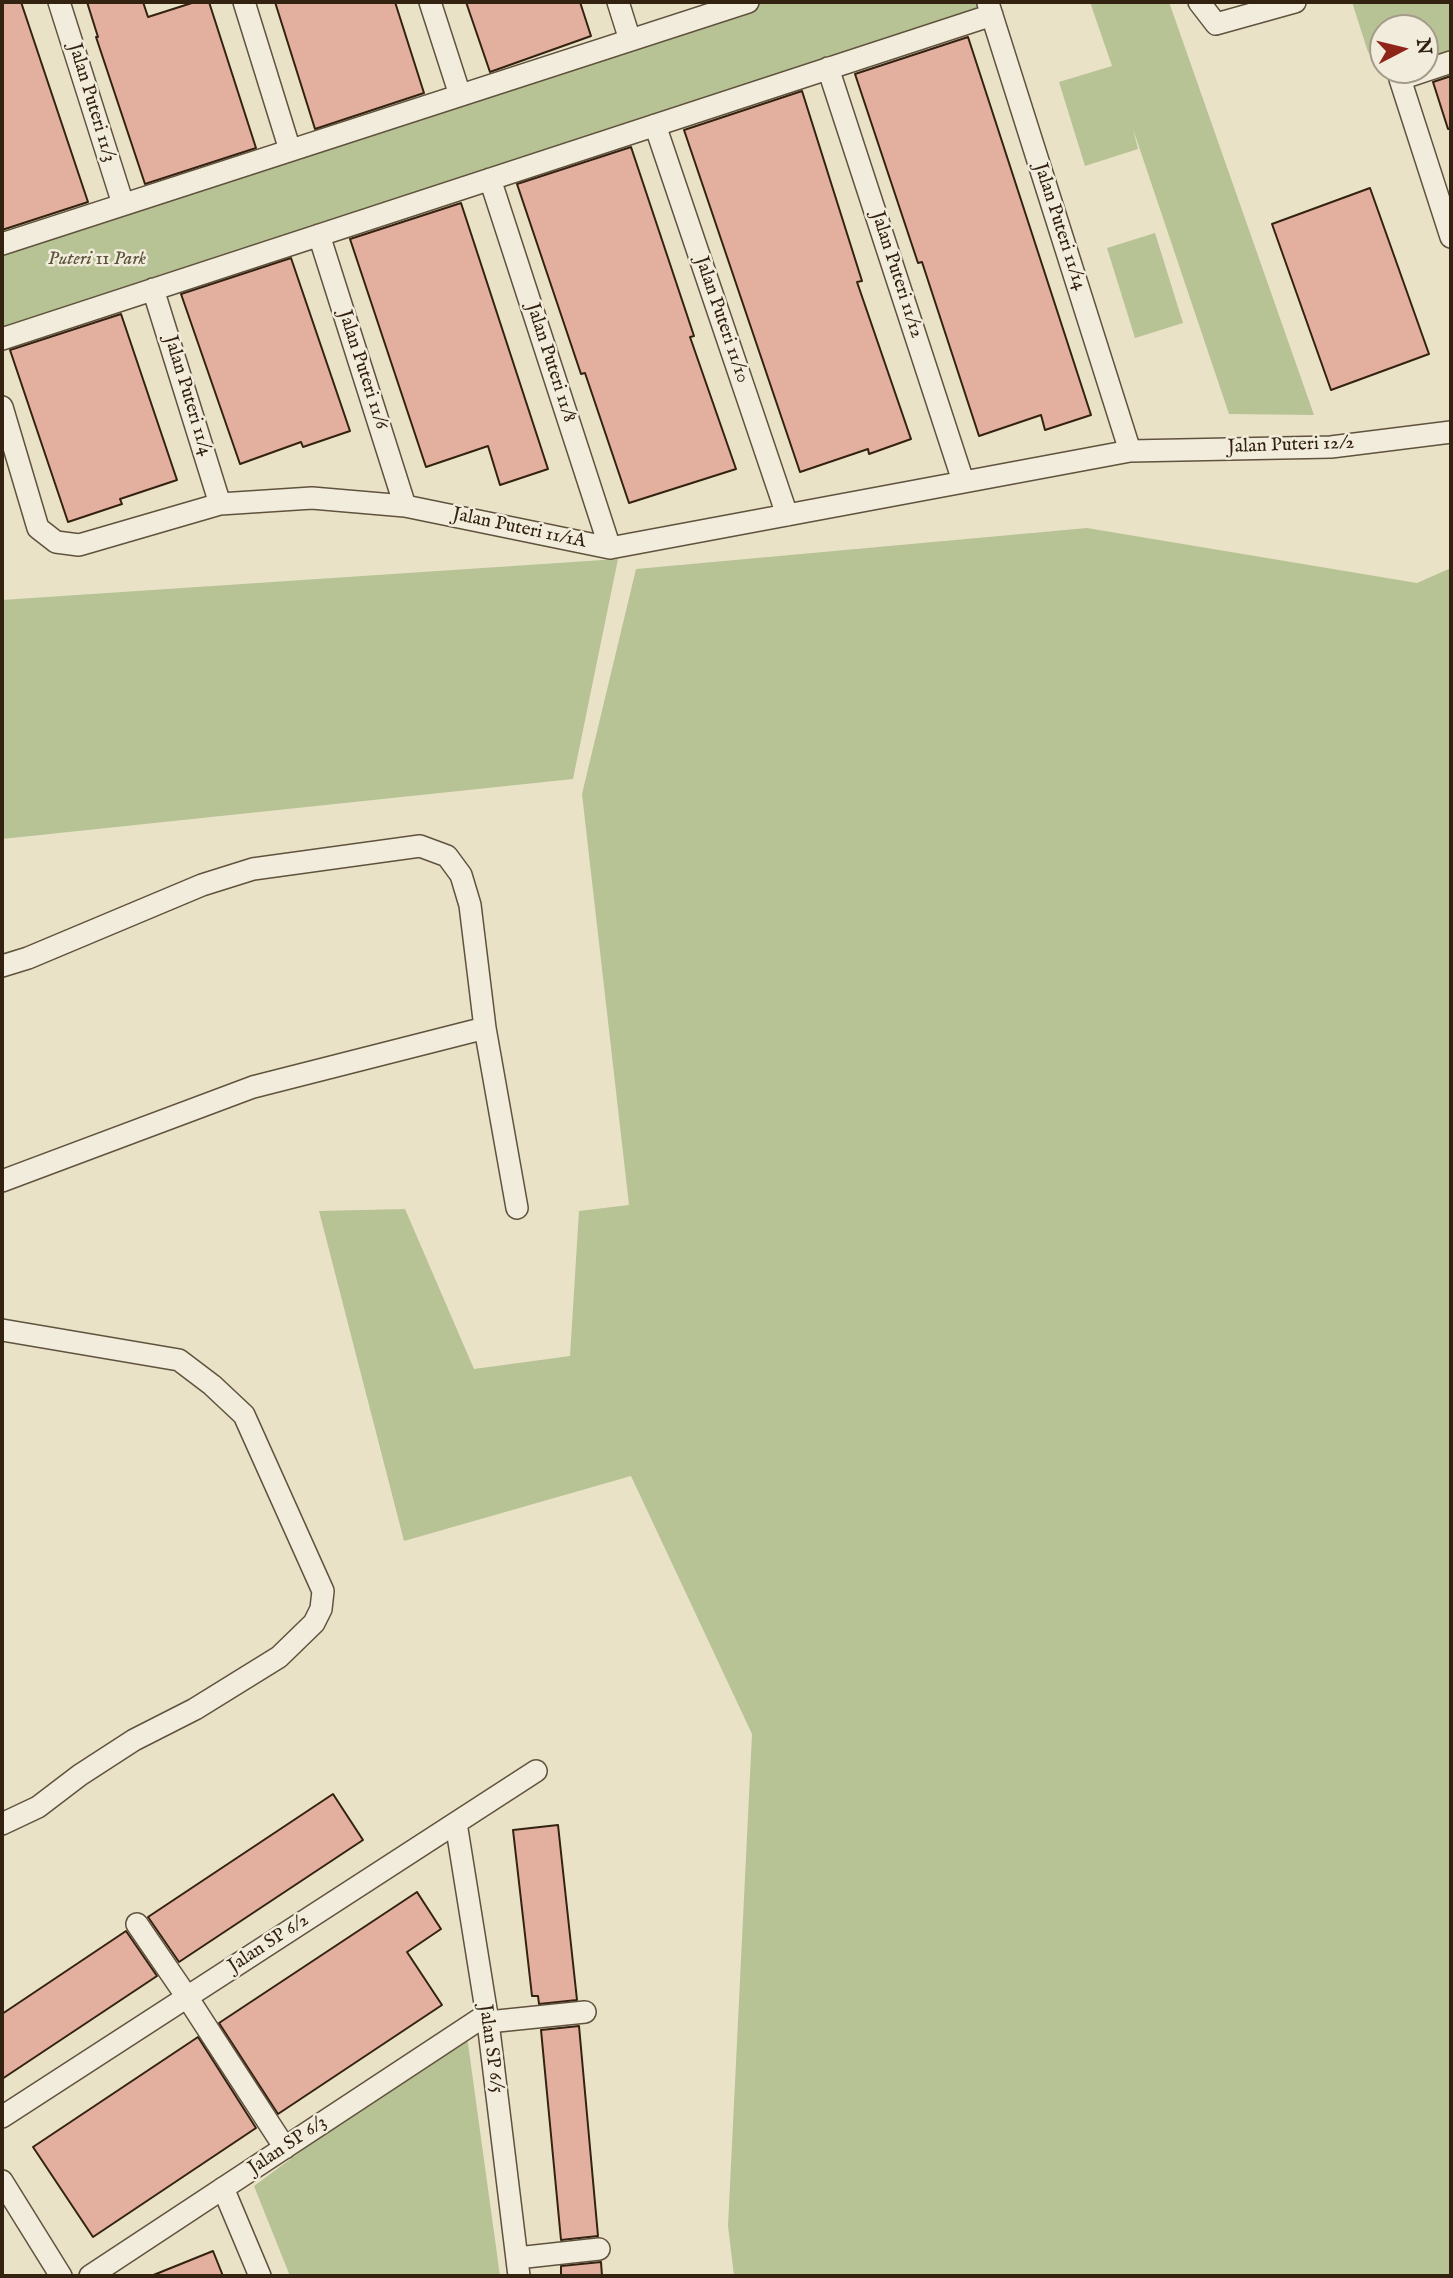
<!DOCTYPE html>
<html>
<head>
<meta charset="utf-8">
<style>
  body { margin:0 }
  #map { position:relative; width:1453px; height:2278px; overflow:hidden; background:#e9e2c7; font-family:"IM FELL English",serif }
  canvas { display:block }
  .frame { position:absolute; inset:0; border:4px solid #342211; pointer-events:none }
  .north { position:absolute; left:1369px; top:14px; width:70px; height:70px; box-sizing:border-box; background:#f1ecdb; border:2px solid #a59b8a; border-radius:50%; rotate:83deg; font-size:19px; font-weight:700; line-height:28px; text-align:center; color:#342211 }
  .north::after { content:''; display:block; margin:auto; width:24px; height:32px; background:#8f2418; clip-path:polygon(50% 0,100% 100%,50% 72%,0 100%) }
</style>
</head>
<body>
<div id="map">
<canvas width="1453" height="2278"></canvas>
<div class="frame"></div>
<div class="north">N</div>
</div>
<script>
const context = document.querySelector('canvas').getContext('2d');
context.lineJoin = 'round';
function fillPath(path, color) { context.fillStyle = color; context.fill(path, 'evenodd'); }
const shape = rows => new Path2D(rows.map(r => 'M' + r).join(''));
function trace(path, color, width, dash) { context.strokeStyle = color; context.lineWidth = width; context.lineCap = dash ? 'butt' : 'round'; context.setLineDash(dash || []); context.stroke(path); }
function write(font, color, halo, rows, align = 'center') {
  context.font = font + ' "IM FELL English",serif'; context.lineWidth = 5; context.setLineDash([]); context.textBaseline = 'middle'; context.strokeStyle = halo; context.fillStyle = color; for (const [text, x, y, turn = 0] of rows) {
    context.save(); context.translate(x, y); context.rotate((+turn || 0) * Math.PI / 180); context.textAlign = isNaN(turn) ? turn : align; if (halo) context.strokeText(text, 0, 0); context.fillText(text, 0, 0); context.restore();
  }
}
fillPath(shape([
  [748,2,988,2,992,15,2,339,2,244],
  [1090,2,1169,2,1314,415,1229,414,1133,129,1138,149,1085,166,1059,82,1112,66],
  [1352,2,1451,2,1451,62,1400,79,1389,70,1425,70,1425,28,1383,28,1383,65,1368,52],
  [1155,233,1183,323,1135,338,1107,248],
  [1087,528,1417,583,1451,568,1451,2276,734,2276,728,2226,752,1734,631,1476,404,1541,319,1211,405,1209,474,1369,570,1356,579,1211,629,1205,582,794,636,569],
  [618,559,573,779,2,839,2,600],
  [466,2029,500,2276,290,2276,254,2186]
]), '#b7c395');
const building = shape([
  [2,2,21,2,88,202,2,230,2,2],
  [87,2,143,2,148,17,195,2,209,2,256,148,145,184,96,37,98,37,87,2],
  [275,2,395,2,424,93,315,129,275,2],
  [466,2,580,2,591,36,490,72,466,2],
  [968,37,1091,415,1045,430,1041,415,979,436,922,262,918,263,855,74,968,37],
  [1451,76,1451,128,1448,129,1433,82,1451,76],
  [802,91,862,281,857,282,911,439,869,454,868,449,800,472,684,130,802,91],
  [631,147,694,336,690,337,736,469,629,503,585,373,581,374,517,184,631,147],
  [1370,188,1429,354,1331,390,1272,224,1370,188],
  [461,203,548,469,500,485,488,446,426,467,350,239,461,203],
  [291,258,350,431,303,447,301,442,240,464,181,294,291,258],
  [121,314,177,480,120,499,122,504,68,522,10,350,121,314],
  [333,1794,363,1840,179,1962,148,1917,333,1794],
  [558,1825,577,2000,539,2004,538,1996,532,1996,513,1830,558,1825],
  [417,1892,441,1929,407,1952,442,2005,278,2114,219,2023,417,1892],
  [126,1931,157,1976,2,2079,2,2014,126,1931],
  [579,2026,598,2236,561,2240,541,2030,579,2026],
  [198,2037,256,2128,93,2237,33,2147,198,2037],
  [213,2251,223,2276,151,2276,213,2251],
  [601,2262,602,2276,561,2276,561,2266,601,2262]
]);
fillPath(building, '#e3b0a0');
trace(building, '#342211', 2);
const minor = shape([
  [59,2,123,204],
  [244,2,290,150],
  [430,2,460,95],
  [618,2,630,40],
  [1199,2,1216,24,1295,2],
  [988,3,1130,451],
  [1451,62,1400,79,1451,237],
  [828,68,963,481],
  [655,125,787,515],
  [490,179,610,548],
  [319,235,405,506],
  [2,244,748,2],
  [153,289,220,504],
  [2,339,992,15],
  [2,407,38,528,56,542,79,545,220,504,312,498,405,506,610,548,1130,451,1331,447,1451,432],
  [2,966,28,958,202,885,253,869,420,846,447,856,461,875,470,905,485,1028,517,1208],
  [2,1181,253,1087,485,1028],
  [2,1330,179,1360,212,1385,244,1415,323,1591,321,1609,314,1623,279,1657,195,1709,134,1740,80,1775,38,1807,2,1824],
  [456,1823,488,2022,519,2276],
  [137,1924,187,1997,285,2148],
  [488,2022,585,2012],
  [2,2117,536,1771],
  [2,2181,61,2276],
  [223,2188,260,2276],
  [517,2258,599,2249],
  [90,2276,486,2015]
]);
trace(minor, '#61523e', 24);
trace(minor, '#f1ecdb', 21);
write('19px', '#342211', '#f1ecdb', [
  ["Jalan Puteri 11/3",91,103,73],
  ["Jalan Puteri 11/14",1059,227,72],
  ["Jalan Puteri 11/12",896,275,72],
  ["Jalan Puteri 11/10",721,320,71],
  ["Jalan Puteri 11/8",550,363,72],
  ["Jalan Puteri 11/6",362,370,72],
  ["Jalan Puteri 11/4",187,396,73],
  ["Jalan Puteri 12/2",1291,446,-2],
  ["Jalan Puteri 11/1A",519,529,12],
  ["Jalan SP 6/2",269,1944,-33],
  ["Jalan SP 6/5",490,2049,82],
  ["Jalan SP 6/3",288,2146,-34]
]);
write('italic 19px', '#5b5239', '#f1ecdb', [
  ["Puteri 11 Park",97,260]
]);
</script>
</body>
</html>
